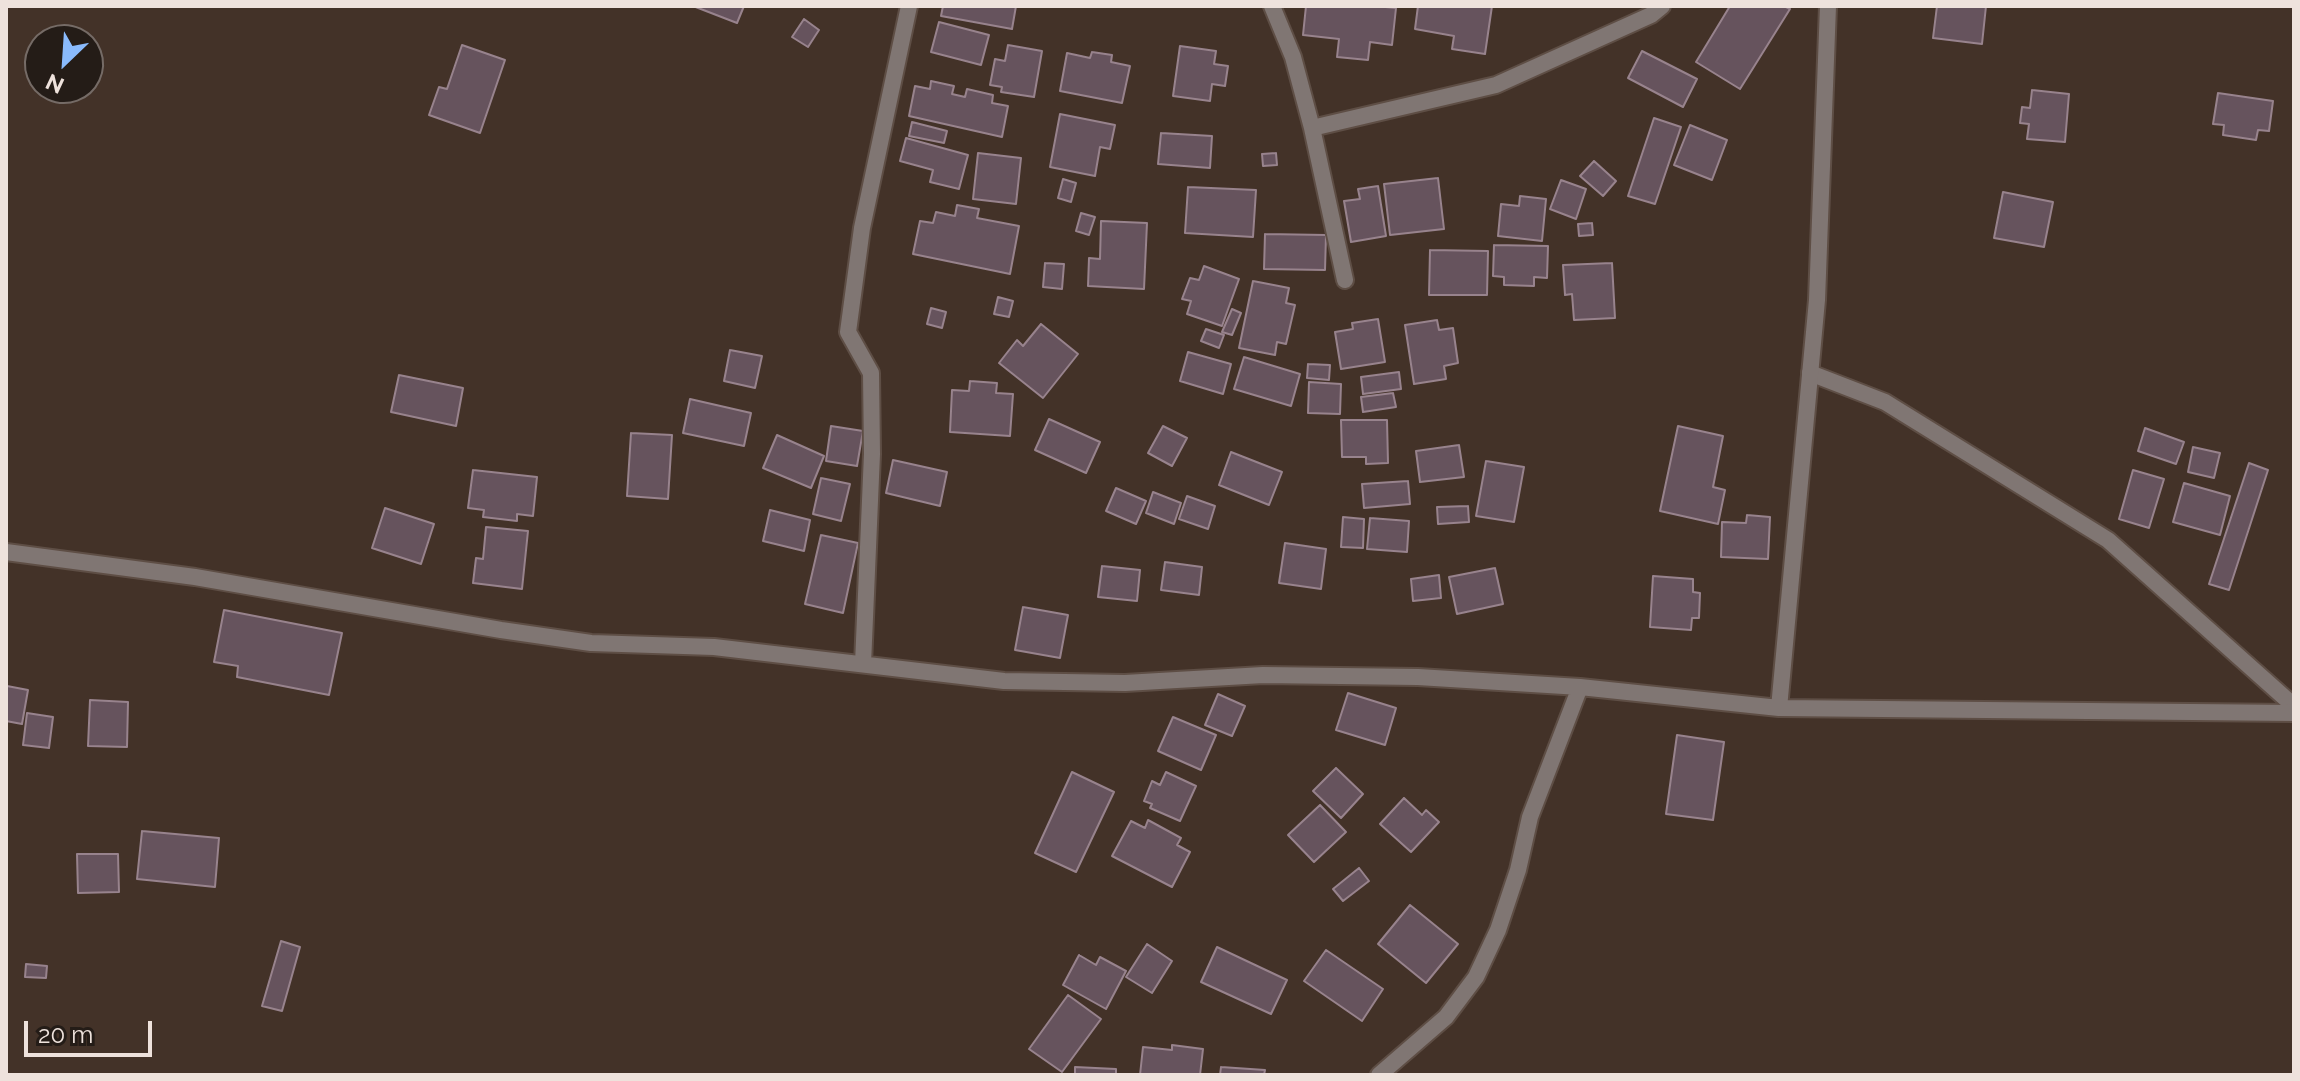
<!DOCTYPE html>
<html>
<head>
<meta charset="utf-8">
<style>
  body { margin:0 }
  #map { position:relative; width:2300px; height:1081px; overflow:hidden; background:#433228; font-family:Raleway,sans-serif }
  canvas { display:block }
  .frame { position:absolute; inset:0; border:8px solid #eee2dc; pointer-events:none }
  .north { position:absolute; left:24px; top:24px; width:80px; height:80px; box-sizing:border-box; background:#241c17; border:2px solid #756b66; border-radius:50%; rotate:205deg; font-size:22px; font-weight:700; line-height:32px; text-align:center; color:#eee2dc }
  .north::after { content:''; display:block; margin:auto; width:28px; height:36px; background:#89bafc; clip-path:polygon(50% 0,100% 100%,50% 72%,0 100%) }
  .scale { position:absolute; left:24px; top:1021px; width:128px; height:36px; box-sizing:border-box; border:4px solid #eee2dc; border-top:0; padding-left:10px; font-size:24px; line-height:28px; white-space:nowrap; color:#eee2dc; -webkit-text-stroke:6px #241c17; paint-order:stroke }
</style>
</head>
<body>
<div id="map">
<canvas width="2300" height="1081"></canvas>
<div class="frame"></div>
<div class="north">N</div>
<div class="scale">20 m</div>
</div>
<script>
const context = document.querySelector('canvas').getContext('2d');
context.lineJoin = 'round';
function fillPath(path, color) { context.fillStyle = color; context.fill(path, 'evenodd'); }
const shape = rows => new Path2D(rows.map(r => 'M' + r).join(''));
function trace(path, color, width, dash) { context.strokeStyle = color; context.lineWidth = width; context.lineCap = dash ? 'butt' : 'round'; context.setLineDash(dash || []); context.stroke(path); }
const building = shape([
  [693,6,744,6,737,23,693,6],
  [943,6,1016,6,1012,29,941,16,943,6],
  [1306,6,1375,6,1396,8,1392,45,1370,42,1368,60,1337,57,1339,39,1303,35,1306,6],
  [1418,6,1492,6,1485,54,1452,49,1454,36,1415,29,1418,6],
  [1730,6,1784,6,1790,9,1740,89,1696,62,1730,6],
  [1937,6,1986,6,1982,44,1933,38,1937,6],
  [804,19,819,30,808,47,792,37,804,19],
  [939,22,989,35,981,65,931,52,939,22],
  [462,45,505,60,480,133,429,115,439,87,447,89,462,45],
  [1008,45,1042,51,1034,97,1001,92,1002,87,990,85,995,59,1005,61,1008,45],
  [1180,46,1216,51,1214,64,1228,66,1225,86,1212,84,1210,101,1173,96,1180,46],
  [1642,51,1697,79,1683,107,1628,78,1642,51],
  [1092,52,1112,55,1111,62,1130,66,1122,103,1060,91,1067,53,1090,58,1092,52],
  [931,81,954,86,952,94,965,97,967,89,993,95,992,103,1008,106,1002,137,909,116,915,86,930,89,931,81],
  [2032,90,2069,94,2065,142,2027,139,2029,124,2020,123,2022,107,2030,108,2032,90],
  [2218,93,2273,101,2269,131,2258,130,2256,140,2223,135,2224,125,2213,124,2218,93],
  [1060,114,1115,125,1110,149,1100,147,1095,176,1050,167,1060,114],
  [1654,118,1681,127,1655,204,1628,196,1654,118],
  [912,122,947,131,944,143,909,136,912,122],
  [1690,125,1727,140,1712,180,1674,165,1690,125],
  [1161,133,1212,136,1210,168,1158,164,1161,133],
  [906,138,968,155,959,189,930,182,933,170,900,161,906,138],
  [978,153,1021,158,1016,204,973,199,978,153],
  [1276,153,1277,165,1263,166,1262,154,1276,153],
  [1594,161,1616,181,1603,196,1580,176,1594,161],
  [1438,178,1444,229,1390,235,1384,184,1438,178],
  [1063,179,1076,183,1071,202,1058,198,1063,179],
  [1561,180,1586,189,1576,219,1550,209,1561,180],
  [1378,186,1386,236,1351,242,1344,201,1360,199,1358,189,1378,186],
  [1188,187,1256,190,1253,237,1185,233,1188,187],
  [2003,192,2053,202,2044,247,1994,238,2003,192],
  [1520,196,1546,199,1542,241,1498,236,1501,204,1519,206,1520,196],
  [957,205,979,209,977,218,1019,226,1010,274,913,254,920,221,933,223,936,212,955,216,957,205],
  [1081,213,1095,217,1089,235,1076,231,1081,213],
  [1101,221,1147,223,1144,289,1088,286,1089,258,1100,259,1101,221],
  [1592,223,1593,235,1579,236,1578,224,1592,223],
  [1265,234,1326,235,1325,270,1264,269,1265,234],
  [1494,245,1548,246,1547,278,1534,277,1534,286,1504,285,1504,277,1493,276,1494,245],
  [1430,250,1488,251,1487,295,1429,295,1430,250],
  [1045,263,1064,264,1062,289,1043,287,1045,263],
  [1612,263,1615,318,1574,320,1572,294,1565,295,1563,265,1612,263],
  [1204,266,1239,279,1222,326,1187,314,1191,301,1182,299,1190,278,1199,280,1204,266],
  [1253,281,1289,288,1286,303,1295,305,1286,344,1277,342,1275,355,1239,348,1253,281],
  [998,297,1013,301,1009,317,994,314,998,297],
  [931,308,946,312,942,328,927,324,931,308],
  [1232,309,1241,313,1232,335,1222,332,1232,309],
  [1378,319,1385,362,1341,369,1335,332,1353,329,1352,323,1378,319],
  [1437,320,1439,330,1453,328,1458,363,1444,366,1446,379,1414,384,1405,325,1437,320],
  [1041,324,1078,354,1043,398,999,363,1017,340,1023,346,1041,324],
  [1206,329,1224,335,1219,348,1201,341,1206,329],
  [730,350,762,356,755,388,724,381,730,350],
  [1188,352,1231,364,1223,394,1180,381,1188,352],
  [1244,357,1300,374,1291,406,1234,389,1244,357],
  [1308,364,1330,365,1329,380,1307,378,1308,364],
  [1399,372,1401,389,1363,394,1361,377,1399,372],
  [399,375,463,388,456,426,391,412,399,375],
  [970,381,997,383,996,393,1013,394,1010,436,950,432,952,390,969,391,970,381],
  [1309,382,1341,384,1340,414,1308,413,1309,382],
  [1393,393,1396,407,1363,412,1361,397,1393,393],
  [690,399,751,413,744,446,683,433,690,399],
  [1049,419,1100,442,1086,473,1035,450,1049,419],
  [1341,420,1387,420,1388,463,1366,464,1366,457,1342,457,1341,420],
  [831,426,863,431,857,466,826,461,831,426],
  [1163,426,1187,438,1172,466,1148,453,1163,426],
  [1678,426,1723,436,1713,487,1725,490,1718,524,1660,511,1678,426],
  [2145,428,2184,442,2176,464,2138,451,2145,428],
  [631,433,672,435,668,499,627,496,631,433],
  [777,435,824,456,811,488,763,468,777,435],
  [1459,445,1464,477,1420,482,1416,451,1459,445],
  [2193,447,2220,453,2214,478,2188,472,2193,447],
  [1231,452,1282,472,1269,505,1219,485,1231,452],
  [893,460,947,472,940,506,886,493,893,460],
  [1486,461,1524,467,1514,522,1476,516,1486,461],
  [2249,463,2268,470,2229,590,2209,584,2249,463],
  [473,470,537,477,533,516,517,514,517,521,483,517,484,510,468,508,473,470],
  [2133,470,2164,479,2149,528,2119,519,2133,470],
  [821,478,850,484,841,521,813,514,821,478],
  [1408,481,1410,504,1364,508,1362,484,1408,481],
  [2184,483,2230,496,2220,535,2173,522,2184,483],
  [1116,488,1146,501,1136,524,1106,511,1116,488],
  [1153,492,1181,503,1174,524,1146,513,1153,492],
  [1187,496,1215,506,1208,529,1179,519,1187,496],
  [1468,506,1469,522,1438,524,1437,507,1468,506],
  [385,508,434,524,421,564,372,548,385,508],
  [770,510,810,520,804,551,763,541,770,510],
  [1747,515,1770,517,1768,559,1721,557,1722,522,1746,523,1747,515],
  [1343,517,1364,519,1363,548,1341,547,1343,517],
  [1370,518,1409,521,1407,552,1367,549,1370,518],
  [486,527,528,531,522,589,473,583,476,558,483,559,486,527],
  [821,535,858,543,843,613,805,604,821,535],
  [1285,543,1326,549,1321,589,1279,583,1285,543],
  [1165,562,1202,567,1199,595,1161,590,1165,562],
  [1102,566,1140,570,1137,601,1098,597,1102,566],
  [1495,568,1503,604,1457,614,1449,577,1495,568],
  [1439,575,1441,598,1413,601,1411,579,1439,575],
  [1653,576,1693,579,1693,592,1700,593,1699,618,1692,618,1691,630,1650,627,1653,576],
  [1023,607,1068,615,1060,658,1015,650,1023,607],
  [224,610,342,633,329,695,237,677,238,666,214,662,224,610],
  [7,686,28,690,22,724,6,721,7,686],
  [1348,693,1396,708,1385,745,1336,730,1348,693],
  [1218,694,1245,706,1232,736,1205,725,1218,694],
  [90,700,128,702,127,747,88,746,90,700],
  [27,713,53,717,49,748,23,745,27,713],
  [1173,717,1216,735,1201,770,1158,751,1173,717],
  [1677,735,1724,742,1713,820,1666,814,1677,735],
  [1336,768,1363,794,1341,818,1313,791,1336,768],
  [1072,772,1114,792,1076,872,1035,853,1072,772],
  [1166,772,1196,786,1180,821,1150,808,1152,804,1144,801,1152,781,1160,785,1166,772],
  [1404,798,1422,815,1426,810,1439,822,1411,852,1380,824,1404,798],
  [1320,805,1346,832,1314,862,1288,835,1320,805],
  [1148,820,1181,838,1177,845,1190,852,1172,887,1112,856,1131,821,1145,828,1148,820],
  [142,831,219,838,215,887,137,879,142,831],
  [77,854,118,854,119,892,78,893,77,854],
  [1359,868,1369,881,1343,901,1333,889,1359,868],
  [1410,905,1458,944,1426,983,1378,944,1410,905],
  [281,941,300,947,282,1011,262,1006,281,941],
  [1147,944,1172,961,1152,993,1126,977,1147,944],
  [1217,947,1287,980,1271,1014,1201,982,1217,947],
  [1326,950,1383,989,1362,1021,1304,981,1326,950],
  [1079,955,1096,965,1100,957,1126,971,1106,1009,1063,985,1079,955],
  [26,964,47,966,46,978,25,977,26,964],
  [1068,995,1101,1019,1062,1072,1029,1049,1068,995],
  [1172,1045,1203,1049,1200,1075,1140,1075,1143,1047,1172,1050,1172,1045],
  [1075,1067,1116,1069,1116,1075,1075,1075,1075,1067],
  [1221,1067,1265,1070,1264,1075,1206,1075,1220,1075,1221,1067]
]);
fillPath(building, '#66535d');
trace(building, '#98838d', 2);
const lane = shape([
  [1810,373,1885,402,2108,540,2294,706]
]);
const street = shape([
  [1272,6,1293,57,1312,128,1345,280],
  [1312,128,1496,85,1651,15,1662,6],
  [6,552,195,577,501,630,591,643,714,647,1004,681,1125,683,1263,675,1418,677,1580,687,1779,708,2294,713],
  [863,664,872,454,871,373,848,332,862,228,909,6],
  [1779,708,1817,300,1828,6],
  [1379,1075,1446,1017,1476,977,1498,930,1518,870,1530,817,1580,687]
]);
trace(lane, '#5e4e45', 20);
trace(street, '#5e4e45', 20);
trace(lane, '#807673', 16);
trace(street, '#807673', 16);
</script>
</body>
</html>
